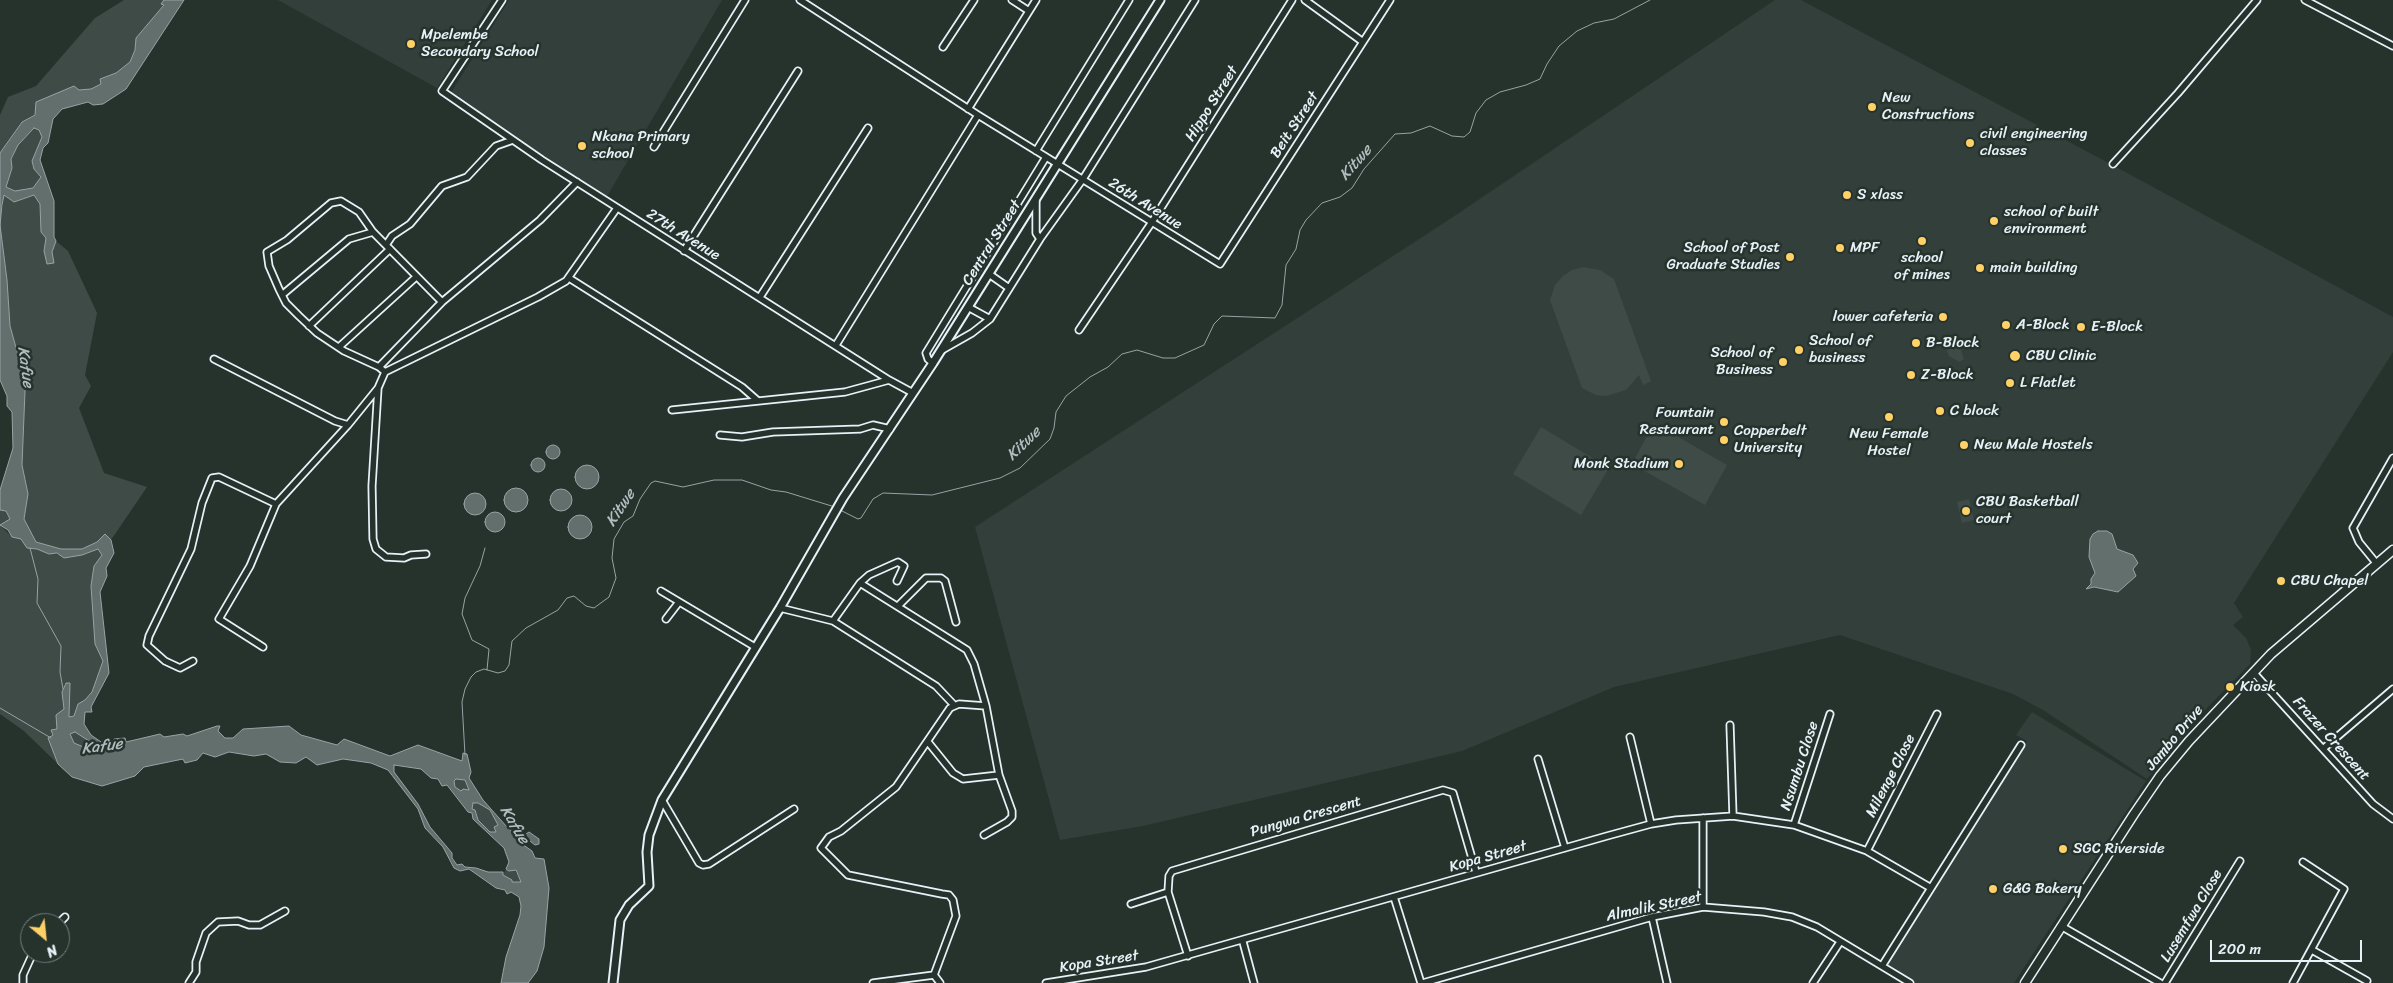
<!DOCTYPE html>
<html>
<head>
<meta charset="utf-8">
<style>
  body { margin:0 }
  #map { position:relative; width:2393px; height:983px; overflow:hidden; background:#26332d; font-family:Sriracha,sans-serif }
  canvas { display:block }
  .north { position:absolute; left:20px; top:913px; width:50px; height:50px; box-sizing:border-box; background:#26332d; border:1px solid #747f7e; border-radius:50%; rotate:152deg; font-size:14px; font-weight:700; line-height:20px; text-align:center; color:#e8f1f8 }
  .north::after { content:''; display:block; margin:auto; width:18px; height:22px; background:#ffd166; clip-path:polygon(50% 0,100% 100%,50% 72%,0 100%) }
  .scale { position:absolute; left:2210px; top:940px; width:152px; height:22px; box-sizing:border-box; border:2px solid #e8f1f8; border-top:0; padding-left:6px; font-size:15px; line-height:18px; white-space:nowrap; color:#e8f1f8; -webkit-text-stroke:4px #26332d; paint-order:stroke }
</style>
</head>
<body>
<div id="map">
<canvas width="2393" height="983"></canvas>
<div class="north">N</div>
<div class="scale">200 m</div>
</div>
<script>
const context = document.querySelector('canvas').getContext('2d');
context.lineJoin = 'round';
function fillPath(path, color) { context.fillStyle = color; context.fill(path, 'evenodd'); }
const shape = rows => new Path2D(rows.map(r => 'M' + r).join(''));
function trace(path, color, width, dash) { context.strokeStyle = color; context.lineWidth = width; context.lineCap = dash ? 'butt' : 'round'; context.setLineDash(dash || []); context.stroke(path); }
function write(font, color, halo, rows, align = 'center') {
  context.font = font + ' Sriracha,sans-serif'; context.lineWidth = 5; context.setLineDash([]); context.textBaseline = 'middle'; context.strokeStyle = halo; context.fillStyle = color; for (const [text, x, y, turn = 0] of rows) {
    context.save(); context.translate(x, y); context.rotate((+turn || 0) * Math.PI / 180); context.textAlign = isNaN(turn) ? turn : align; if (halo) context.strokeText(text, 0, 0); context.fillText(text, 0, 0); context.restore();
  }
}
fillPath(shape([
  [278,0,492,0,437,88],
  [509,0,722,0,606,198,450,94],
  [1775,0,1801,0,2105,161,2393,317,2393,352,2234,603,2243,617,2233,625,2246,638,2251,650,2250,664,2204,711,2147,779,2043,710,2013,694,1840,635,1614,687,1462,751,1143,826,1060,840,975,527,1447,221],
  [2032,712,2146,781,2014,983,1913,983,1884,966,2027,741,2016,735]
]), '#333f3a');
fillPath(shape([
  [124,0,164,0,162,3,164,5,136,38,135,50,130,62,116,73,100,79,101,84,91,89,79,90,21,122,0,153,0,115,8,97,36,86,95,18],
  [34,128,39,130,42,137,32,161,34,169,41,177,33,188,15,191,6,187,12,168,11,159,18,145],
  [4,195,14,202,34,195,40,204,41,231,46,238,44,251,52,252,56,241,68,251,97,313,85,375,91,386,79,408,104,473,147,487,111,540,105,534,97,542,82,549,61,549,36,542,24,519,28,494,22,465,25,391,31,377,20,362,10,326,7,280,0,225],
  [1583,267,1600,270,1614,279,1651,381,1643,385,1639,375,1626,390,1606,396,1596,395,1582,388,1550,300,1555,285,1563,276,1572,270],
  [1960,340,1965,342,1961,351,1964,359,1959,362,1949,356,1945,347,1947,342],
  [1654,423,1727,465,1705,505,1632,464],
  [1541,427,1609,468,1581,515,1513,474],
  [1969,499,1974,520,1962,523,1957,502],
  [0,510,6,511,10,519,0,525,12,537,21,539,28,548,37,549,49,554,82,555,98,549,102,555,94,566,91,586,95,644,103,661,92,692,85,700,78,704,74,716,69,717,70,694,65,683,62,691,64,709,57,729,48,738,58,764,24,731,0,714],
  [75,732,89,741,92,747,86,748,74,743,70,734],
  [456,779,465,780,469,790,461,792,455,787,454,781],
  [473,803,478,803,490,810,498,826,496,832,490,832,478,820,475,810,472,809],
  [506,869,509,871,515,870,521,882,512,882,503,875]
]), '#3e4b47');
const water = shape([
  [164,0,184,0,126,89,103,104,93,105,88,102,62,109,53,119,48,143,43,148,40,160,54,201,54,237,56,241,52,252,54,263,47,264,44,251,46,238,41,232,40,204,34,195,14,202,4,195,2,205,0,225,7,280,10,326,20,362,32,372,25,391,22,465,28,494,24,519,36,542,61,549,82,549,97,542,105,534,111,540,114,553,106,568,107,576,100,592,109,673,91,707,92,712,85,712,84,724,91,735,104,744,112,743,114,739,125,738,126,742,160,734,164,737,183,734,187,736,217,726,220,726,218,731,225,738,233,738,243,729,289,726,301,735,337,745,344,739,390,756,418,745,462,761,463,753,467,754,471,772,469,778,483,800,507,827,520,838,529,832,539,839,539,844,535,845,526,838,522,844,532,851,535,858,544,859,549,888,544,947,537,971,528,983,501,983,506,957,520,915,521,906,519,897,511,892,507,894,505,890,496,888,469,869,460,871,454,868,443,847,425,828,418,809,388,770,371,763,343,759,317,765,306,757,296,763,280,762,266,754,254,756,229,752,215,757,203,753,197,760,185,763,183,759,144,767,135,776,102,786,72,777,58,764,48,738,53,735,51,730,57,729,56,715,64,709,62,692,66,683,70,683,69,717,74,716,78,704,85,700,92,692,103,661,95,644,91,586,94,566,102,555,98,549,82,555,64,558,57,553,49,554,37,549,27,548,21,539,12,537,8,530,0,525,10,519,6,511,0,510,0,490,13,448,12,412,7,406,7,396,0,380,0,153,22,122,35,115,36,102,74,86,79,90,91,89,101,84,100,79,116,73,130,62,135,50,136,38,164,5,161,4,164,0],
  [34,128,39,130,42,137,32,161,34,169,41,177,33,188,15,191,6,187,12,168,11,159,18,145,34,128],
  [75,732,89,741,92,747,86,748,74,743,70,734,75,732],
  [394,765,421,769,431,778,438,779,442,786,447,785,468,812,472,813,473,819,504,848,509,862,506,869,509,871,516,870,521,882,512,882,512,880,503,875,503,872,488,872,476,868,465,867,462,864,457,865,452,858,452,853,430,827,418,804,394,772,394,765],
  [456,779,465,780,469,790,463,789,461,791,455,787,454,781,456,779],
  [473,803,478,803,490,810,498,825,494,827,496,832,490,832,478,820,475,810,472,809,473,803],
  '546 452a7 7 0 1 1 14 0a7 7 0 1 1-14 0Z',
  '531 465a7 7 0 1 1 14 0a7 7 0 1 1-14 0Z',
  '575 477a12 12 0 1 1 24 0a12 12 0 1 1-24 0Z',
  '504 500a12 12 0 1 1 24 0a12 12 0 1 1-24 0Z',
  '550 500a11 11 0 1 1 22 0a11 11 0 1 1-22 0Z',
  '464 504a11 11 0 1 1 22 0a11 11 0 1 1-22 0Z',
  '485 522a10 10 0 1 1 20 0a10 10 0 1 1-20 0Z',
  '568 527a12 12 0 1 1 24 0a12 12 0 1 1-24 0Z',
  [2098,531,2107,531,2112,534,2117,549,2133,555,2138,563,2133,569,2136,576,2118,592,2094,587,2086,589,2091,584,2091,579,2095,573,2089,557,2090,539,2093,534,2098,531]
]);
fillPath(water, '#636f6d');
trace(water, '#98a3a5', 1);
trace(shape([
  [840,510,858,519,861,518,873,499,883,493,932,495,1000,478,1020,468,1050,439,1054,428,1056,412,1066,396,1090,377,1108,367,1122,354,1137,350,1163,358,1175,358,1204,345,1214,324,1222,316,1275,318,1282,305,1286,265,1296,249,1300,230,1306,220,1322,203,1340,197,1352,188,1364,169,1395,134,1411,133,1430,126,1452,136,1464,137,1470,132,1476,113,1486,100,1500,92,1526,85,1540,79,1547,64,1559,46,1577,31,1594,23,1614,19,1650,0],
  [30,548,38,579,37,603,61,646,60,672,63,689],
  [485,548,480,566,465,598,462,614,472,640,489,649,487,670],
  [0,708,51,738],
  [465,755,462,702,465,689,471,677,476,672,484,669,498,673,505,671,509,665,512,641,526,628,558,610,567,598,574,596,586,606,594,608,609,597,616,578,612,558,614,539,624,522,633,516,640,499,651,483,655,481,683,487,714,480,742,480,771,490,786,492,835,507]
]), '#98a3a5', 1);
const minor = shape([
  [502,0,442,91,542,160,889,380,913,393],
  [800,0,978,115,1220,264,1390,0],
  [1012,0,1029,11],
  [1305,0,1363,42],
  [2305,0,2393,46],
  [943,47,974,0],
  [968,109,1036,0],
  [654,147,745,0],
  [1036,151,1129,0],
  [2113,164,2178,93,2257,0],
  [1036,198,1036,233,1040,239,1083,179,1195,0],
  [386,245,392,236,410,224,442,186,467,177,496,146,513,140],
  [684,251,798,71],
  [989,274,1009,288],
  [569,278,742,387,758,401],
  [282,295,349,239,373,232],
  [760,297,868,128],
  [968,307,990,319],
  [309,326,390,249],
  [1079,330,1152,222,1292,0],
  [836,345,978,115],
  [339,347,416,277],
  [942,350,972,333,990,319,1040,239],
  [214,359,335,421,348,425],
  [933,363,928,359,926,353,1046,157],
  [379,367,442,302,540,220,577,182],
  [385,372,379,367,344,351,317,333,299,316,286,303,279,289,269,266,267,252,287,240,331,203,341,201,359,212,373,232,442,302],
  [378,388,372,486,373,539,376,549,386,557,404,558,411,555,426,554],
  [672,410,845,392,889,380],
  [720,435,742,437,773,432,860,429,873,425,890,429],
  [2377,564,2359,542,2353,528,2393,458],
  [860,583,869,575,898,562,904,566,897,581],
  [661,591,755,647],
  [898,606,926,578,941,578,945,581,956,622],
  [780,608,833,621,860,583,967,650,974,664,986,706,999,775,1012,811,1012,817,1007,822,984,835],
  [666,619,679,602],
  [833,621,936,686,954,705],
  [263,647,219,619,250,566,276,504,348,425,378,388,385,372,538,297,566,281,617,208],
  [193,661,180,668,165,661,147,645,149,636,191,549,202,503,212,478,219,477,276,504],
  [2253,672,2373,804,2393,819],
  [1730,725,1733,816],
  [1630,737,1651,824],
  [928,742,953,773,963,779,999,775],
  [2324,748,2393,689],
  [1538,759,1565,848],
  [662,800,699,863,703,865,709,864,794,809],
  [1703,818,1703,907],
  [1794,825,1830,714],
  [1867,851,1937,714],
  [1394,897,1421,983],
  [1131,904,1168,892],
  [1652,917,1667,983],
  [59,923,65,917],
  [2061,926,2160,983],
  [1243,942,1254,983],
  [2312,950,2367,981],
  [1188,956,1168,892,1169,876,1172,871,1443,790,1453,793,1476,872],
  [1882,966,2021,745],
  [934,975,956,916,953,900,949,895,942,894,848,875,821,848,829,837,841,831,896,787,950,708,959,704,986,706],
  [934,975,940,983],
  [23,983,23,975,33,953],
  [189,983,196,972,196,962,206,933,218,922,238,921,249,925,260,925,285,911],
  [873,983,934,975],
  [1046,983,1146,967,1607,836,1651,824,1676,820,1733,816,1794,825,1867,851,1931,888],
  [1423,983,1652,917,1703,907,1764,912,1792,917,1817,927,1910,983],
  [1813,983,1840,942],
  [2165,983,2240,861],
  [2293,983,2344,889,2303,862]
]);
const tertiary = shape([
  [613,983,620,920,629,905,649,886,647,852,649,835,662,800,780,608,843,498,933,363,1160,0]
]);
const secondary = shape([
  [2025,983,2134,814,2160,776,2189,741,2271,654,2393,550]
]);
trace(minor, '#e8f1f8', 9);
trace(tertiary, '#e8f1f8', 11);
trace(secondary, '#e8f1f8', 11);
trace(minor, '#26332d', 5.5);
trace(tertiary, '#26332d', 7);
trace(secondary, '#26332d', 8);
for (const [x, y, r, color] of [
  [411,44,5,"#ffd166"],
  [1872,107,5,"#ffd166"],
  [1970,143,5,"#ffd166"],
  [582,146,5,"#ffd166"],
  [1847,195,5,"#ffd166"],
  [1994,221,5,"#ffd166"],
  [1922,241,5,"#ffd166"],
  [1840,248,5,"#ffd166"],
  [1790,257,5,"#ffd166"],
  [1980,268,5,"#ffd166"],
  [1943,317,5,"#ffd166"],
  [2006,325,5,"#ffd166"],
  [2081,327,5,"#ffd166"],
  [1916,343,5,"#ffd166"],
  [1799,350,5,"#ffd166"],
  [2015,356,6,"#ffd166"],
  [1783,362,5,"#ffd166"],
  [1911,375,5,"#ffd166"],
  [2010,383,5,"#ffd166"],
  [1940,411,5,"#ffd166"],
  [1889,417,5,"#ffd166"],
  [1724,422,5,"#ffd166"],
  [1724,440,5,"#ffd166"],
  [1964,445,5,"#ffd166"],
  [1679,464,5,"#ffd166"],
  [1966,511,5,"#ffd166"],
  [2281,581,5,"#ffd166"],
  [2230,687,5,"#ffd166"],
  [2063,849,5,"#ffd166"],
  [1993,889,5,"#ffd166"]
]) { const dot = new Path2D(); dot.arc(x, y, r, 0, 2 * Math.PI); context.fillStyle = color; context.fill(dot); trace(dot, '#26332d', 2); }
write('15px', '#e8f1f8', '#26332d', [
  ["Mpelembe",421,35],
  ["Secondary School",421,52],
  ["New",1882,98],
  ["Constructions",1882,115],
  ["civil engineering",1980,134],
  ["classes",1980,151],
  ["Nkana Primary",592,137],
  ["school",592,154],
  ["S xlass",1857,195],
  ["school of built",2004,212],
  ["environment",2004,229],
  ["School of Post",1780,248,"right"],
  ["Graduate Studies",1780,265,"right"],
  ["MPF",1850,248],
  ["school",1922,258,"center"],
  ["of mines",1922,275,"center"],
  ["main building",1990,268],
  ["lower cafeteria",1933,317,"right"],
  ["A-Block",2016,325],
  ["E-Block",2091,327],
  ["School of",1809,341],
  ["business",1809,358],
  ["B-Block",1926,343],
  ["School of",1773,353,"right"],
  ["Business",1773,370,"right"],
  ["CBU Clinic",2026,356],
  ["Z-Block",1921,375],
  ["L Flatlet",2020,383],
  ["C block",1950,411],
  ["Fountain",1714,413,"right"],
  ["Restaurant",1714,430,"right"],
  ["Copperbelt",1734,431],
  ["University",1734,448],
  ["New Female",1889,434,"center"],
  ["Hostel",1889,451,"center"],
  ["New Male Hostels",1974,445],
  ["Monk Stadium",1669,464,"right"],
  ["CBU Basketball",1976,502],
  ["court",1976,519],
  ["CBU Chapel",2291,581],
  ["Kiosk",2240,687],
  ["SGC Riverside",2073,849],
  ["G&G Bakery",2003,889]
], 'left');
write('15px', '#e8f1f8', '#26332d', [
  ["Hippo Street",1212,104,-58],
  ["Beit Street",1295,125,-57],
  ["26th Avenue",1145,204,32],
  ["27th Avenue",683,235,32],
  ["Central Street",992,243,-58],
  ["Jambo Drive",2175,738,-50],
  ["Frazer Crescent",2331,739,48],
  ["Nsumbu Close",1800,766,-72],
  ["Milenge Close",1891,776,-63],
  ["Pungwa Crescent",1306,817,-16],
  ["Kopa Street",1488,857,-16],
  ["Almalik Street",1654,907,-12],
  ["Lusemfwa Close",2192,916,-59],
  ["Kopa Street",1099,962,-9]
]);
write('italic 16px', '#b3bdc0', '#26332d', [
  ["Kitwe",1356,163,-49],
  ["Kafue",25,367,82],
  ["Kitwe",1024,444,-44],
  ["Kitwe",621,508,-57],
  ["Kafue",102,747,-8],
  ["Kafue",514,825,59]
]);
</script>
</body>
</html>
